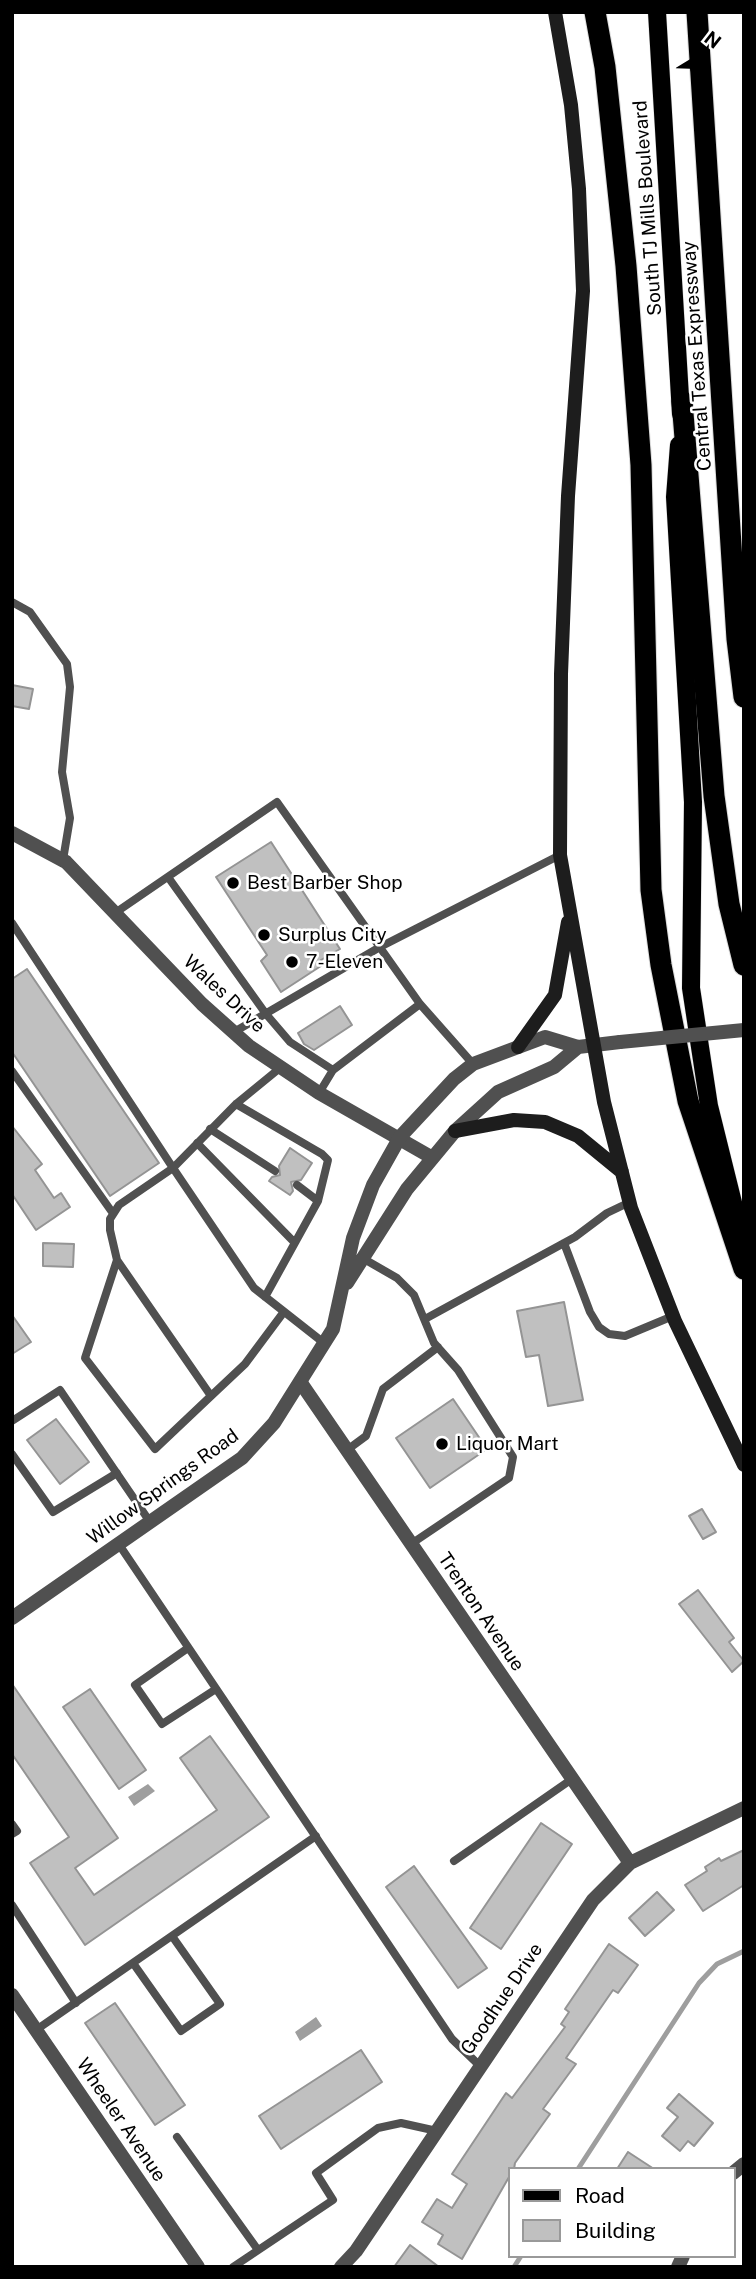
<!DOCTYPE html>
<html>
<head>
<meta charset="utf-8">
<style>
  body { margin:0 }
  #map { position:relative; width:756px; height:2279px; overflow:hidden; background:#fff; font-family:"Public Sans",sans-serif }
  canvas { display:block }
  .frame { position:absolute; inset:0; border:14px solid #000; pointer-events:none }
  .legend { position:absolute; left:508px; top:2167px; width:228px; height:91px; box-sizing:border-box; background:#fff; border:2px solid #999; margin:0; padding:9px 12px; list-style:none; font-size:21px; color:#000 }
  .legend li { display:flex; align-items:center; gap:14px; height:35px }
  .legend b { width:35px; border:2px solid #999 }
  .north { position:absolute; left:665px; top:21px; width:70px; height:70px; -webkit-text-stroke:5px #fff; paint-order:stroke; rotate:38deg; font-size:19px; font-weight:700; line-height:28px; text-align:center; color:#000 }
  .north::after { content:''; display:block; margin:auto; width:24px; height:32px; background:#000; clip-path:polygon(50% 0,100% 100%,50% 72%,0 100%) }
</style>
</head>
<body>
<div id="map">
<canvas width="756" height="2279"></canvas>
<div class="frame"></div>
<ul class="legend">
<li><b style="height:9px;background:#000"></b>Road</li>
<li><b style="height:19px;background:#c0c0c0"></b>Building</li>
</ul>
<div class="north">N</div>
</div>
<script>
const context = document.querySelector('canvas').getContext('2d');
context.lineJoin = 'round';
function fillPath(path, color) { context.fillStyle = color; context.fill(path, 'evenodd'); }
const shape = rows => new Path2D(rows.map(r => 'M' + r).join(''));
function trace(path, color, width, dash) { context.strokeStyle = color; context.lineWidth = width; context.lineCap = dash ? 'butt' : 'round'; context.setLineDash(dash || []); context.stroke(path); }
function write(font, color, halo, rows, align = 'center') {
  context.font = font + ' "Public Sans",sans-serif'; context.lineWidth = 5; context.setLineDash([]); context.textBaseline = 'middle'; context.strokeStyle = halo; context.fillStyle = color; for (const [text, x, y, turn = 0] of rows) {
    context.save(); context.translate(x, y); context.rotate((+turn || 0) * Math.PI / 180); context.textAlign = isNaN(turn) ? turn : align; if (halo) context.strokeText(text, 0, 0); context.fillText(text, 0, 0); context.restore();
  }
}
fillPath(shape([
  [148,1784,155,1791,134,1806,128,1797],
  [316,2017,322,2026,300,2041,295,2032]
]), '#9e9e9e');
trace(shape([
  [578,2169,699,1983,717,1964,744,1951],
  [514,2267,521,2256]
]), '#9e9e9e', 5);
const building = shape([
  [12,685,33,689,29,709,12,706,12,685],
  [271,842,340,949,321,960,324,964,281,992,261,961,267,955,216,877,271,842],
  [27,969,159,1163,110,1196,12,1052,12,979,27,969],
  [340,1006,352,1025,314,1050,304,1044,298,1033,340,1006],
  [12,1126,42,1164,35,1170,54,1198,61,1193,70,1207,36,1230,12,1194,12,1126],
  [290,1148,312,1163,301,1180,291,1182,293,1191,290,1195,269,1181,272,1177,280,1175,279,1166,290,1148],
  [43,1243,74,1244,73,1267,43,1266,43,1243],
  [564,1302,583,1400,548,1406,539,1355,526,1357,517,1311,564,1302],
  [12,1315,31,1342,12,1354,12,1315],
  [453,1399,487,1449,430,1488,396,1438,453,1399],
  [56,1419,89,1462,60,1484,27,1440,56,1419],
  [702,1509,716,1532,703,1539,689,1516,702,1509],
  [698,1590,734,1638,729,1642,744,1661,732,1672,679,1604,698,1590],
  [12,1684,118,1838,75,1868,94,1895,217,1810,180,1758,210,1736,269,1817,85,1945,30,1863,69,1837,12,1754,12,1684],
  [90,1689,146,1770,119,1789,63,1707,90,1689],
  [541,1823,572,1844,501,1949,470,1928,541,1823],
  [744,1850,744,1885,703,1911,685,1885,707,1871,705,1867,719,1858,721,1861,744,1850],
  [414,1866,487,1968,458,1988,386,1887,414,1866],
  [657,1892,674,1910,645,1936,629,1918,657,1892],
  [609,1944,638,1965,618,1993,613,1990,566,2058,576,2064,543,2109,550,2114,515,2163,514,2169,509,2169,509,2177,462,2259,438,2244,443,2235,422,2222,437,2199,452,2208,467,2184,452,2174,506,2093,512,2098,565,2027,561,2024,569,2012,565,2009,609,1944],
  [115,2003,185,2105,155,2125,85,2023,115,2003],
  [361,2050,382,2082,281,2149,259,2116,361,2050],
  [679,2094,713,2123,694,2146,688,2141,680,2151,662,2136,678,2117,667,2108,679,2094],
  [628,2152,654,2169,617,2169,628,2152],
  [410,2245,439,2267,394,2267,410,2245]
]);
fillPath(building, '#c0c0c0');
trace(building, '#949494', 2);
const primary = shape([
  [657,12,681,414],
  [679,445,675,497,693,802,691,988,709,1106,739,1227]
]);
const motorway = shape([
  [595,12,605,67,626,266,641,465,651,890,661,965,688,1101,744,1269],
  [697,12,737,639,744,697],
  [682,401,714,796,729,904,744,965]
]);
trace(primary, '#dbdbdb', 19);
trace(motorway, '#dbdbdb', 23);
trace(shape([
  [12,602,30,612,67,664,70,687,62,772,70,818,63,860],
  [168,877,266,1014,290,1042,333,1070,319,1093],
  [115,913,277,802,420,1004,473,1064],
  [12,923,173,1168,119,1205,110,1219,110,1230,117,1260,211,1396,245,1364,283,1313],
  [234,1032,380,947,560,855],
  [280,1068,236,1104,173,1168,254,1288,324,1343],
  [333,1070,420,1004],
  [12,1071,112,1212],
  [236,1104,322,1154,328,1160,318,1201,265,1297],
  [210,1129,275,1171],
  [197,1143,294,1242],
  [297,1185,318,1201],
  [564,1243,590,1312,599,1327,609,1334,625,1336,673,1316],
  [364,1259,397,1278,414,1295,434,1343,458,1370,513,1457,509,1478,411,1544],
  [117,1260,85,1358,155,1449,211,1396],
  [425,1319,575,1237,607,1213,630,1202],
  [12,1421,60,1390,150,1522],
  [347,1450,366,1436,383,1389,438,1347],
  [12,1454,53,1512,117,1473],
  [118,1543,452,2039,480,2066],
  [188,1648,135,1685,162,1724,216,1689],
  [12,1824,17,1831,12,1834],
  [454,1861,572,1779],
  [12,1905,76,2003],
  [133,1963,181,2031,220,2004,172,1936],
  [36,2030,316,1836],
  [177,2137,258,2250],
  [233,2267,333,2200,316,2173,378,2128,401,2123,437,2131]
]), '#505050', 8);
trace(shape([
  [12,833,66,862,202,1004,249,1046,319,1093,431,1157],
  [301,1383,630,1863],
  [12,1995,198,2267],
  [733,2173,744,2164],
  [341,2267,356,2251,593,1900,630,1863,744,1808],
  [678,2267,683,2256]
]), '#505050', 14);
trace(shape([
  [347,1283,407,1189,455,1131,498,1092,554,1067,578,1047],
  [12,1618,242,1458,274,1423,333,1329,353,1238,373,1185,400,1137,454,1079,473,1064,545,1037,578,1047,620,1042]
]), '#505050', 14);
trace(shape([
  [555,12,571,105,579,189,583,291,568,496,561,674,560,855,604,1102,631,1208,675,1321,744,1465],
  [518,1047,555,995,568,922],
  [455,1131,514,1120,545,1122,578,1136,622,1172]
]), '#1d1d1d', 14);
trace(primary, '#000', 18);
trace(motorway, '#000', 21);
trace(shape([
  [620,1042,744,1030]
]), '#505050', 14);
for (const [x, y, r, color] of [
  [233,883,7,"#000"],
  [264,935,7,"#000"],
  [292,962,7,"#000"],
  [442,1444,7,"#000"]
]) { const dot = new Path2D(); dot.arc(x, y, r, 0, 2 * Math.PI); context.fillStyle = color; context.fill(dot); trace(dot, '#fff', 2.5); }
write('19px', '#000', '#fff', [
  ["South TJ Mills Boulevard",648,208,-94],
  ["Central Texas Expressway",697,356,-94],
  ["Wales Drive",224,994,43],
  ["Willow Springs Road",163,1487,-36],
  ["Trenton Avenue",481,1612,56],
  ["Goodhue Drive",502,1999,-56],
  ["Wheeler Avenue",121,2120,56]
]);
write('19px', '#000', '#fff', [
  ["Best Barber Shop",247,883],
  ["Surplus City",278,935],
  ["7-Eleven",306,962],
  ["Liquor Mart",456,1444]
], 'left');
</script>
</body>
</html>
